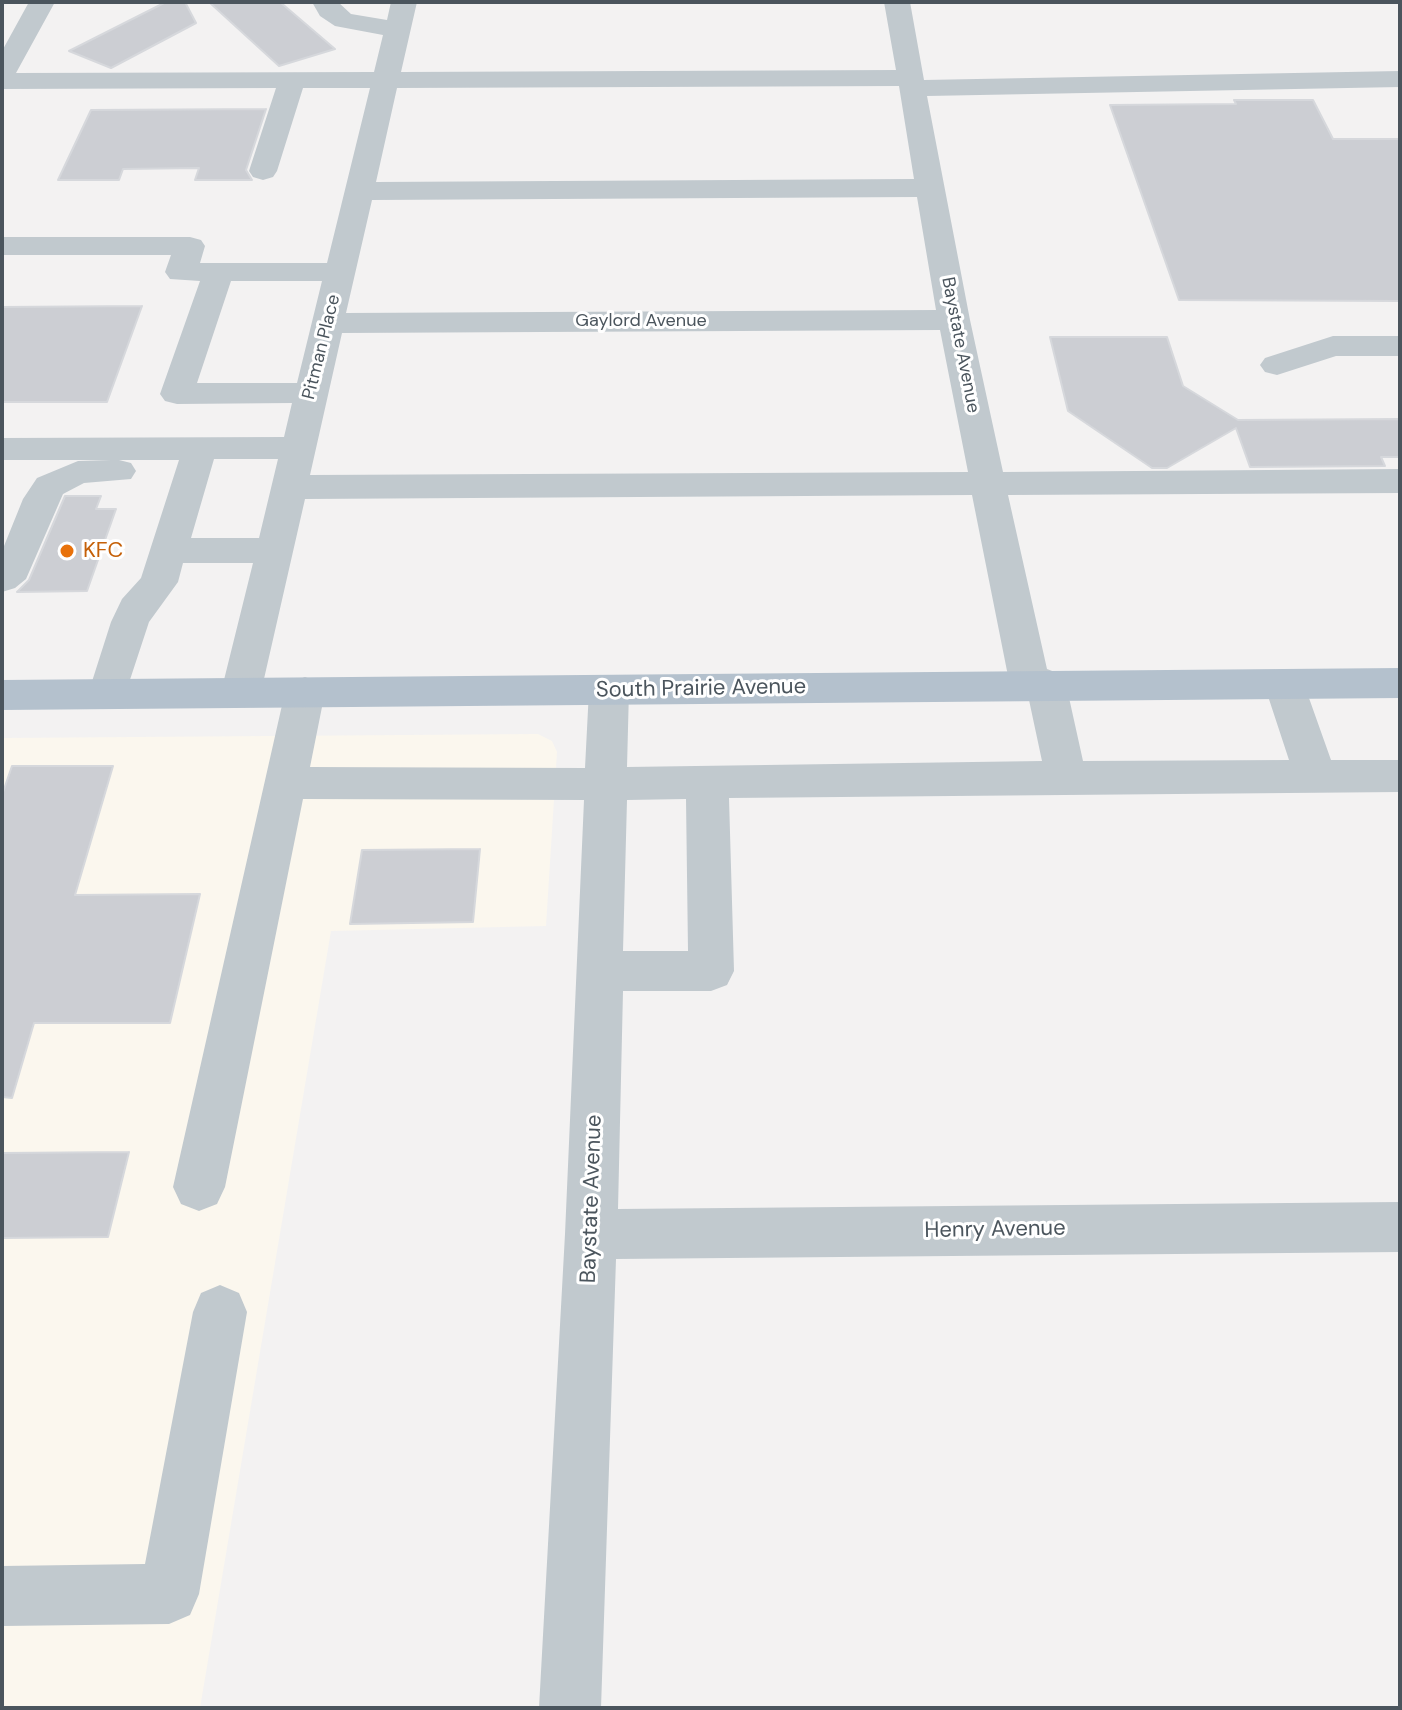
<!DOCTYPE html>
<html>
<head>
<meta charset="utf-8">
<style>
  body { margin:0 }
  #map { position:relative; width:1402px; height:1710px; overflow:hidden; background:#f3f2f2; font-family:"DM Sans",sans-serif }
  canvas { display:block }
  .frame { position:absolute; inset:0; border:4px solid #4b555d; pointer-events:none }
</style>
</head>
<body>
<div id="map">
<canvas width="1402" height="1710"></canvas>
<div class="frame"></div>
</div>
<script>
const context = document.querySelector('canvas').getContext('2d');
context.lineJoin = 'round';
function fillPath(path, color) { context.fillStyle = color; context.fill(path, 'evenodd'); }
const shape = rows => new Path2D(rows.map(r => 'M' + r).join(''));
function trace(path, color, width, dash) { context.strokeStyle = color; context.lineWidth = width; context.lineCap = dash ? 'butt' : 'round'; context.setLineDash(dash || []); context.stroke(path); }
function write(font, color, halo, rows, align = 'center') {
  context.font = font + ' "DM Sans",sans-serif'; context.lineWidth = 6; context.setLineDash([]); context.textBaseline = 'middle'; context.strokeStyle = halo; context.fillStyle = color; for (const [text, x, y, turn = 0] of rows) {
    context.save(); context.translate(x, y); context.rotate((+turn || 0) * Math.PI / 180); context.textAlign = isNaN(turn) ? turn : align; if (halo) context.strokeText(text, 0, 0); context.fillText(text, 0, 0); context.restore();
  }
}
fillPath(shape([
  [538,734,552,741,557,752,546,926,331,931,200,1708,2,1708,2,738]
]), '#fbf7ee');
const building = shape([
  [166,2,185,2,196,23,111,68,69,51,166,2],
  [209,2,280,2,335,49,279,66,209,2],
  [1234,100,1313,100,1333,139,1400,139,1400,301,1179,300,1110,105,1236,104,1234,100],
  [266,109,246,170,252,180,195,180,199,168,123,169,119,180,58,180,91,110,266,109],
  [142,306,107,402,2,402,2,307,142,306],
  [1050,337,1167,337,1183,386,1238,420,1400,419,1400,457,1381,457,1385,466,1250,467,1236,428,1167,468,1152,468,1068,411,1050,337],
  [65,496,101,496,96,509,116,509,87,591,17,592,29,580,65,496],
  [12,766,113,766,75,895,200,894,170,1023,34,1023,12,1098,2,1097,2,795,12,766],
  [480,849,473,922,350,924,362,850,480,849],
  [129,1152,108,1237,2,1238,2,1153,129,1152]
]);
fillPath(building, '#ccced3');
trace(building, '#d6d8dc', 2);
fillPath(shape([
  [29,2,55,2,16,73,374,72,383,35,335,26,320,16,312,2,338,2,351,14,387,20,391,2,417,2,401,72,896,70,884,2,910,2,924,80,1400,71,1400,87,927,96,970,320,1003,472,1400,469,1400,493,1008,495,1047,669,1060,674,1066,684,1083,761,1289,760,1264,684,1270,674,1284,669,1298,674,1304,684,1331,760,1400,760,1400,792,729,798,734,971,727,985,711,991,623,991,618,1209,1400,1202,1400,1252,616,1259,601,1708,539,1708,565,1234,584,800,303,799,225,1187,217,1204,199,1211,181,1204,173,1187,285,692,291,682,305,677,319,682,325,692,310,767,585,768,589,690,595,680,609,675,623,680,629,690,627,767,1042,761,1029,700,1016,696,1010,686,972,495,305,499,261,692,255,702,241,707,227,702,221,692,253,563,183,563,178,582,149,622,122,704,108,709,94,704,88,694,111,622,122,599,141,578,179,460,119,460,131,463,136,471,131,479,84,483,63,494,26,579,15,588,2,592,2,551,23,499,37,478,78,461,111,460,2,460,2,438,284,437,292,403,177,404,165,401,160,394,200,281,170,279,165,272,171,255,2,255,2,237,190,237,201,240,205,246,200,263,327,263,370,88,303,88,277,171,273,177,263,180,253,177,249,171,276,88,2,89,2,51,29,2],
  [899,86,914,179,376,182,397,88,899,86],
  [917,197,936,310,346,313,372,200,917,197],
  [231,281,322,281,297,383,197,383,231,281],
  [940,330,968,472,310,475,342,333,940,330],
  [214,459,278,459,259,538,191,538,214,459],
  [686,799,688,951,623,951,627,800,686,799],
  [1333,336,1400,336,1400,356,1336,356,1277,375,1265,372,1260,365,1265,358,1333,336],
  [220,1285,239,1293,247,1312,199,1594,190,1615,169,1624,2,1626,2,1566,145,1564,193,1312,201,1293,220,1285]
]), '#c1c9ce');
fillPath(shape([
  [1400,668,1400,698,2,710,2,680,1400,668]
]), '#b4c1cd');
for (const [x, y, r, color] of [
  [67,551,8,"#e8710a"]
]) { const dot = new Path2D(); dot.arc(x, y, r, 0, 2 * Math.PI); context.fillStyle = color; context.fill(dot); trace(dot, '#fff', 3); }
write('18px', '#4b555d', '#fff', [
  ["Gaylord Avenue",641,321],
  ["Baystate Avenue",960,345,79],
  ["Pitman Place",322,347,-76]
]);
write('22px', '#c56008', '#fff', [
  ["KFC",83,551]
], 'left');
write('22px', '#4b555d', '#fff', [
  ["South Prairie Avenue",701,689,-1],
  ["Baystate Avenue",592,1199,-88],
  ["Henry Avenue",995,1230,-1]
]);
</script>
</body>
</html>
